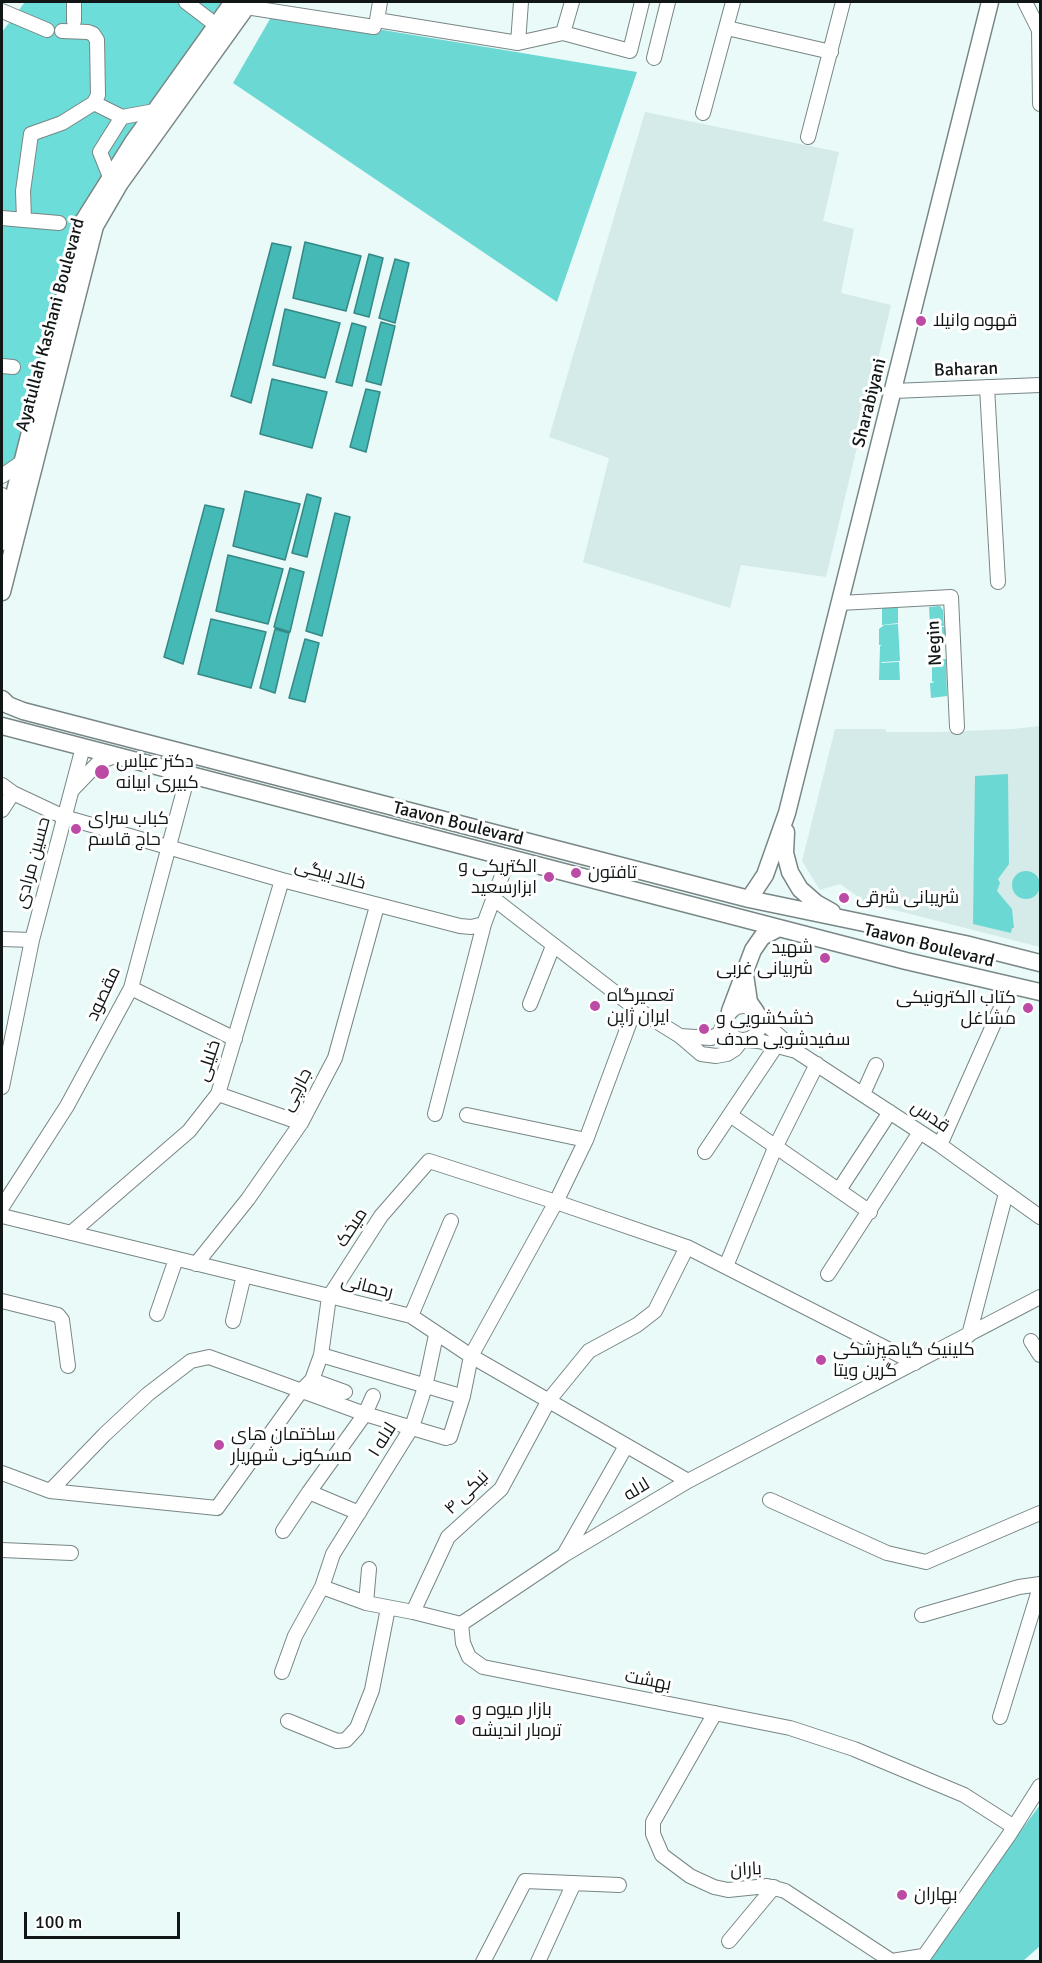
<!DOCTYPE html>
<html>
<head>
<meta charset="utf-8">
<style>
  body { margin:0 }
  #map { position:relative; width:1042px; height:1963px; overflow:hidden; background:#eafaf9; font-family:Signika,sans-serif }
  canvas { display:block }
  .frame { position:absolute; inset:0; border:3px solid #111616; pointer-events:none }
  .scale { position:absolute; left:24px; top:1912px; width:156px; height:27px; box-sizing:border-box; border:3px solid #111616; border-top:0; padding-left:8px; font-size:18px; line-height:21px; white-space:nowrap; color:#111616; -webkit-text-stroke:4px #fff; paint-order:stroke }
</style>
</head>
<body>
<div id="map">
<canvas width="1042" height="1963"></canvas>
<div class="frame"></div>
<div class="scale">100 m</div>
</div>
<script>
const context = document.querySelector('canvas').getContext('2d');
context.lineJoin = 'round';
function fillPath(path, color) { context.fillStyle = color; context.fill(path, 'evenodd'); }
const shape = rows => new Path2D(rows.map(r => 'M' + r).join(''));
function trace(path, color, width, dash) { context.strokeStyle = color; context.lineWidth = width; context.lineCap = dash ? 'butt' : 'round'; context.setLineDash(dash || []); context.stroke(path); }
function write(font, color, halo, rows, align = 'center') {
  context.font = font + ' Signika,Cairo,sans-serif'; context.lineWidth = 6; context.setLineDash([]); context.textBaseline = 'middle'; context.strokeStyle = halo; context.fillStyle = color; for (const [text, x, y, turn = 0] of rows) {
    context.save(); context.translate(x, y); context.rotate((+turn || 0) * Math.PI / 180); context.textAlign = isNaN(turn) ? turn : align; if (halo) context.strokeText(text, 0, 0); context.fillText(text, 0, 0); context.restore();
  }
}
fillPath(shape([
  [645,112,839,152,823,221,854,229,841,293,891,305,826,577,741,565,730,608,583,562,609,458,549,437],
  [1040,726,1040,947,867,903,840,884,820,890,802,861,835,729,886,729,886,732,942,732,1012,729]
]), '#d4ebea');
fillPath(shape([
  [274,12,637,72,557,302,233,83],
  [940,606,943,610,944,626,930,626,929,607],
  [882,607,898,607,898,623,882,625],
  [898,624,900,661,882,662,881,663,899,662,900,680,879,680,880,646,882,645,879,645,879,629,884,625],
  [930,627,945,627,946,642,930,643],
  [946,659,947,696,931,698,930,683,933,683,934,681,932,682,932,660],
  [1008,774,1009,864,998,879,1000,883,997,891,1012,909,1014,928,1012,928,1011,933,973,924,975,776],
  '1012 885a14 14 0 1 1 28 0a14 14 0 1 1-28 0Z',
  [1040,1805,1040,1946,1023,1961,922,1962]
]), '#6cd8d3');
fillPath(shape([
  [25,2,223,2,96,184,77,223,17,459,2,468,2,32]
]), '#6dddd9');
const water = shape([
  [305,242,361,256,346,311,293,298,305,242],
  [272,243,291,247,251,403,231,396,272,243],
  [369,254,383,258,369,317,354,313,369,254],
  [395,259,409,263,395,323,379,318,395,259],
  [285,309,340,323,325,378,273,365,285,309],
  [381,322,395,326,381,385,366,381,381,322],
  [352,323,366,327,352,386,336,382,352,323],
  [272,379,327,392,312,448,260,434,272,379],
  [366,389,380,392,366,452,350,447,366,389],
  [245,491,300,504,285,560,233,546,245,491],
  [307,494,321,498,307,557,292,553,307,494],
  [205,505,224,509,183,664,164,657,205,505],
  [335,513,350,517,322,636,306,631,335,513],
  [228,555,283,569,268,624,216,611,228,555],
  [290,568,304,572,290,632,274,627,290,568],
  [211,619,266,632,251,688,198,674,211,619],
  [275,629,289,633,275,693,260,688,275,629],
  [305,639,319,643,305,702,289,698,305,639]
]);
fillPath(water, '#44b9b5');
trace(water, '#358885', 1.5);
const minor = shape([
  [74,2,74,21],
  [186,2,216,25],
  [380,2,377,20,518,43,521,2],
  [1025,2,1039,30,1040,104],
  [246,7,374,27],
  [2,11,47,30],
  [727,28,831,52],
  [563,33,572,2],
  [518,43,563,33,630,51,642,2],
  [654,58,668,2],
  [94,103,122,117],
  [703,113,733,2],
  [808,137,843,2],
  [110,177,100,152,122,117,155,111],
  [2,218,24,220],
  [59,223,24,220,23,191,31,134,62,123,94,103,98,95,97,40,93,34,88,32,62,31],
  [2,366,13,367],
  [987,387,998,582],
  [893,391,1040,385],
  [2,476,22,462],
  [2,495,6,508,6,519],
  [840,603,951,597,957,727],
  [2,785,13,793,64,817,282,880,460,926,471,927,484,924],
  [73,789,99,762,115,756],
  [2,810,13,793],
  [494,899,635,1008,680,1036,701,1054,716,1056,727,1054,735,1049,741,1041],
  [2,939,32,940],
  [131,988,235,1039],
  [530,1004,553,946],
  '726 1023a17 17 0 1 1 34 0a17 17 0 1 1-34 0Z',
  [759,1018,795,1050],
  [680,1036,711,1038,719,1034,725,1021],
  [746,1040,759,1041,796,1051,940,1145,1040,1217],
  [2,1087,32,940,83,747],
  [218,1094,301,1123],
  [863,1094,876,1065],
  [435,1114,484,924,509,857],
  [467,1115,586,1140],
  [730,1115,870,1212],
  [940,1145,1003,1003],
  [705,1152,776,1046],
  [839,1190,890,1112],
  [2,1207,67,1106,131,988,188,775],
  [2,1216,411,1316,471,1356,688,1481],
  [71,1233,189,1131,218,1094,282,880],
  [196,1264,248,1199,301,1123,335,1058,377,906],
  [726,1266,775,1148,817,1064],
  [828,1274,920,1132],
  [2,1301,58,1315,62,1320,68,1366],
  [157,1314,176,1259],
  [411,1316,451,1221],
  [233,1321,244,1275],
  [969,1335,1006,1193],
  [1031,1341,1040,1355],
  [321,1355,457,1395],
  [312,1380,345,1392],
  [450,1437,463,1396,471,1356,556,1202,586,1140,635,1008],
  [2,1473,50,1491,217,1508,301,1391,312,1380,321,1355,329,1297,381,1216,429,1161,556,1202,687,1247,915,1363],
  [50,1491,105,1434,148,1394,191,1361,209,1357,365,1414,446,1438],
  [309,1492,359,1513],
  [770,1500,887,1553,926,1562,1040,1513],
  [283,1531,309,1492,365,1414,373,1396],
  [2,1550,71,1553],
  [565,1553,626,1446],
  [322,1587,366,1603,413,1612,461,1624,564,1555,688,1481,1040,1297],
  [366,1603,369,1569],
  [413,1612,448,1537,501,1489,549,1400,589,1351,637,1325,655,1311,687,1247],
  [922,1615,1019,1587,1040,1584],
  [461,1624,463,1643,469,1657,483,1667,790,1728,854,1749,964,1795,1014,1827],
  [282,1672,295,1636,322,1587,333,1554,412,1427,425,1387,436,1335],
  [715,1713,653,1822,653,1834,662,1855,690,1876,714,1887,728,1890,767,1886,785,1891,893,1962],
  [1000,1717,1040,1587],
  [288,1721,337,1741,346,1740,357,1728,372,1690,388,1608],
  [729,1941,774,1887],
  [892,1961,923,1956],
  [483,1962,525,1881,619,1885],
  [538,1962,574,1883],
  [920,1962,1009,1835,1040,1786]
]);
const major = shape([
  [2,542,84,220,133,142,233,2],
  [2,592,95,226,120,183,250,2],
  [2,699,8,705,23,711,749,899,965,944,1040,963],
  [2,726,906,961,1040,992],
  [786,832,785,853,790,872,800,889,816,903,832,912],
  [749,899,765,875,787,813,990,2],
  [745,975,749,1002,756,1012],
  [730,1011,753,950,762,937,779,928]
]);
trace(minor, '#788685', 16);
trace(major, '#788685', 19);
trace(minor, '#fff', 14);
trace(major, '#fff', 16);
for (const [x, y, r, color] of [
  [921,321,6,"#bc4ba6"],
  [102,772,8,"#bc4ba6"],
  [76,829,6,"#bc4ba6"],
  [576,873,6,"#bc4ba6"],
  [549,877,6,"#bc4ba6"],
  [844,898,6,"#bc4ba6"],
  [825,958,6,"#bc4ba6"],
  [595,1006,6,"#bc4ba6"],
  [1028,1008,6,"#bc4ba6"],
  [704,1029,6,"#bc4ba6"],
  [821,1360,6,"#bc4ba6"],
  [219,1445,6,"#bc4ba6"],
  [460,1720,6,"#bc4ba6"],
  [902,1895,6,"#bc4ba6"]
]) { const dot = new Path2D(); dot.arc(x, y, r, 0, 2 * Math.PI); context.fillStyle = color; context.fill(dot); trace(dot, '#fff', 2); }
write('18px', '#111616', '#fff', [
  ["قهوه وانیلا",933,321],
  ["دکتر عباس",116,762],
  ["کبیری ابیانه",116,783],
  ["کباب سرای",88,819],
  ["حاج قاسم",88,840],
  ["الکتریکی و",537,867,"right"],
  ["ابزارسعید",537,888,"right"],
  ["تافتون",588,873],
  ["شریبانی شرقی",856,898],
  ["شهید",813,948,"right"],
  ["شربیانی غربی",813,969,"right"],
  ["تعمیرگاه",607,996],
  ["ایران ژاپن",607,1017],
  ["کتاب الکترونیکی",1016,998,"right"],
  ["مشاغل",1016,1019,"right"],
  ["خشکشویی و",716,1019],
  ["سفیدشویی صدف",716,1040],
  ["کلینیک گیاهپزشکی",833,1350],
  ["گرین ویتا",833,1371],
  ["ساختمان های",231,1435],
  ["مسکونی شهریار",231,1456],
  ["بازار میوه و",472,1710],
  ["تره‌بار اندیشه",472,1731],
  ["بهاران",914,1895]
], 'left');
write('18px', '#111616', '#fff', [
  ["Ayatullah Kashani Boulevard",51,325,-75],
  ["Baharan",966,370,-2],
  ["Sharabiyani",870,403,-76],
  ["Negin",935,643,-93],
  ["Taavon Boulevard",458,824,14],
  ["حسین مرادی",33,863,-75],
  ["خالد بیگی",330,875,15],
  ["Taavon Boulevard",929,946,14],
  ["مقصود",104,994,-65],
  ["خلیلی",209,1061,-72],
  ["جارچی",297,1090,-62],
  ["قدس",930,1117,34],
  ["میخک",352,1228,-57],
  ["رحمانی",367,1287,14],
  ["لاله ۱",383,1440,-58],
  ["لاله",637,1490,-31],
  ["نیکی ۴",467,1493,-45],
  ["بهشت",648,1681,11],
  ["باران",746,1870,-3]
]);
</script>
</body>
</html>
